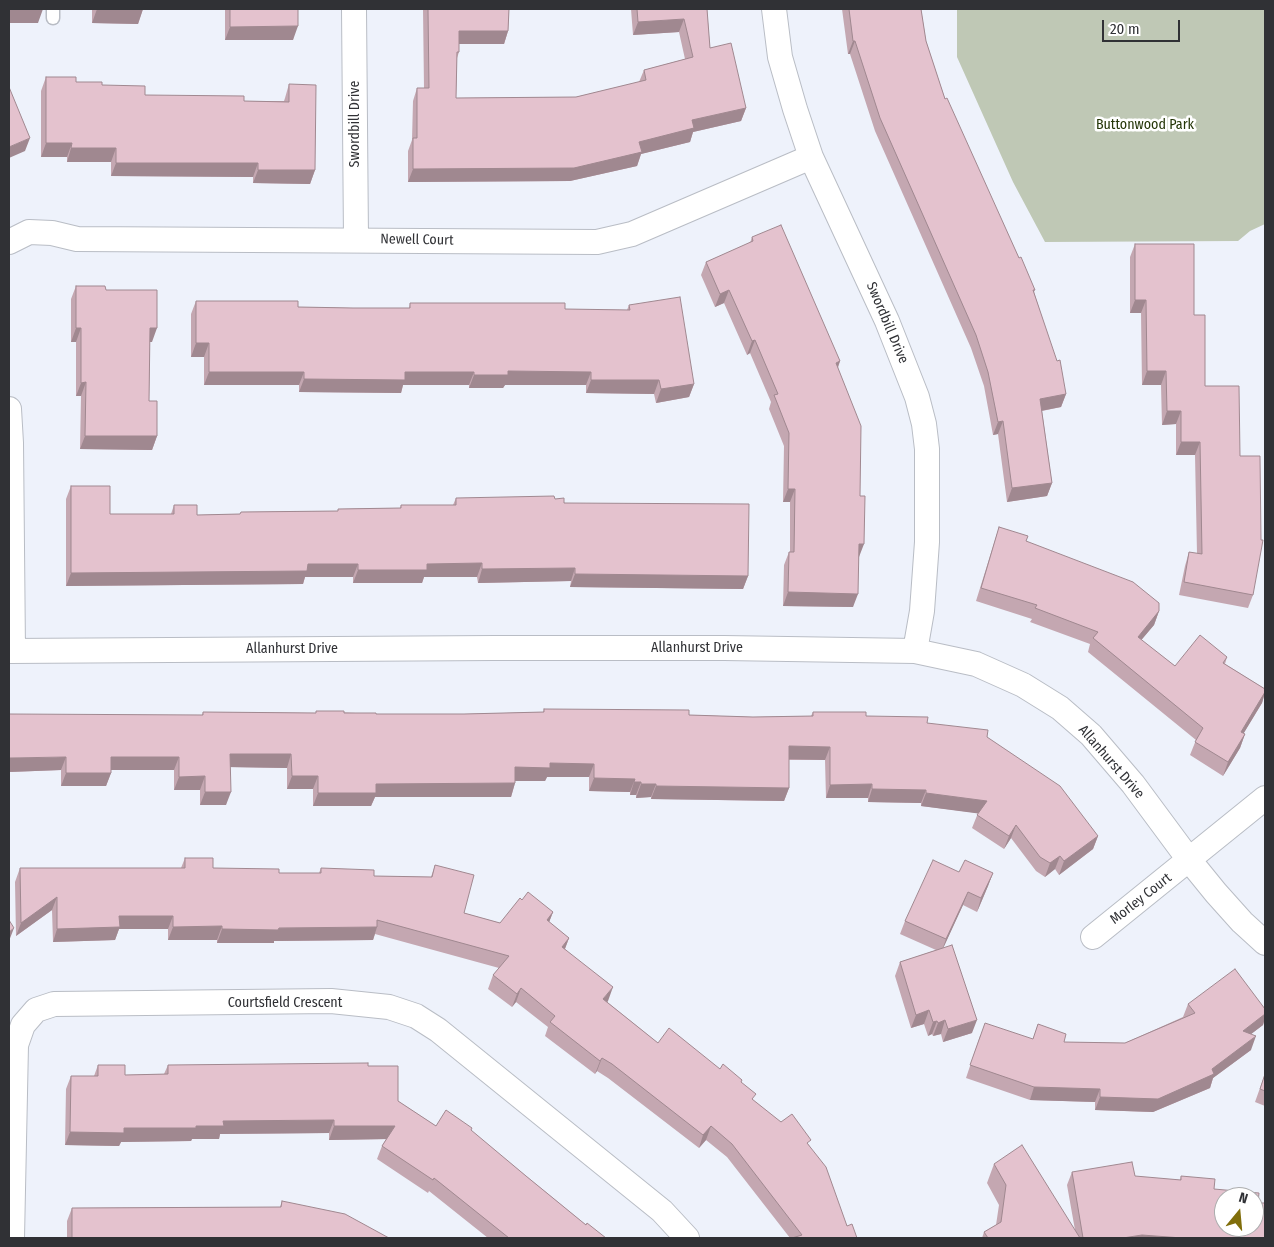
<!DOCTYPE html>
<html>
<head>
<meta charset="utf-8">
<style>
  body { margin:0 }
  #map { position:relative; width:1274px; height:1247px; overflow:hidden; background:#eef2fb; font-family:"Fira Sans Condensed",sans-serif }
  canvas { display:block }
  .frame { position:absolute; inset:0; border:10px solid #303135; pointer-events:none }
  .north { position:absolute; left:1214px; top:1187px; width:50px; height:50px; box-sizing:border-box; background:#fff; border:1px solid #acadae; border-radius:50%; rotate:17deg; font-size:14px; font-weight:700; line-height:20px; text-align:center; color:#303135 }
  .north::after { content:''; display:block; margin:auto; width:18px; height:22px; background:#806e0b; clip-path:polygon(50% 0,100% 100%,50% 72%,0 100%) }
  .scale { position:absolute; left:1102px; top:20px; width:78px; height:22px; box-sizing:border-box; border:2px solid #303135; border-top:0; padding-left:6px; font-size:15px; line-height:18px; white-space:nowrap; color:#303135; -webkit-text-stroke:4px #fff; paint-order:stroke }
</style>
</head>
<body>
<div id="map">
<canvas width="1274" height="1247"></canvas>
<div class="frame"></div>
<div class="north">N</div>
<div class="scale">20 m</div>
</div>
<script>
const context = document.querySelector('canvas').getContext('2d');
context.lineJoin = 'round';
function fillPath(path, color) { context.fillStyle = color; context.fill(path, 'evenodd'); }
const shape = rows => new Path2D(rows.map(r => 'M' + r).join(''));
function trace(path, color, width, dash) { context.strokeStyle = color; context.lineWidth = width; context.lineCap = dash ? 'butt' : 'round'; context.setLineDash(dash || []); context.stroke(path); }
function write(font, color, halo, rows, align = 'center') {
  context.font = font + ' "Fira Sans Condensed",sans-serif'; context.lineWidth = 5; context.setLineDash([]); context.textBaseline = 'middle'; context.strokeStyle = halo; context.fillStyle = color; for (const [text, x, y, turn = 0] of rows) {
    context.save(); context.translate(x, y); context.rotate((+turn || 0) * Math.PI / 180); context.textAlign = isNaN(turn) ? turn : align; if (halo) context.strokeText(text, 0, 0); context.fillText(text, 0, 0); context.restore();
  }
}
fillPath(shape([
  [957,9,1265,9,1265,224,1250,231,1238,241,1045,242,1013,182,957,57]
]), '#bfc8b5');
const service = shape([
  [53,18,53,9]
]);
const minor = shape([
  [354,9,356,239],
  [774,9,780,57,795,109,811,157,887,321,917,397,924,424,927,449,927,542,922,611,915,651],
  [9,242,29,232,52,233,77,239,597,242,632,234,811,157],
  [9,409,11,443,13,651],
  [9,651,494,648,724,648,915,651,976,664,1023,685,1060,708,1091,735,1133,784,1190,861,1216,893,1242,922,1265,943],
  [1093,937,1265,798],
  [12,1238,16,1045,23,1025,36,1010,54,1004,331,1001,389,1007,416,1016,438,1030,662,1211,687,1238]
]);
trace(service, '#b9bdc5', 15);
trace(minor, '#b9bdc5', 26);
trace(service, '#fff', 12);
trace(minor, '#fff', 24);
fillPath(shape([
  [92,9,143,9,138,24,92,23],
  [225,9,298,9,293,40,225,40],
  [423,9,509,9,508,31,504,44,459,44,459,52,457,58,456,98,576,97,639,82,644,70,685,59,679,32,633,35,631,9,707,9,710,48,746,108,741,121,693,132,690,142,641,154,637,166,570,181,408,182,408,151,412,140,413,101,417,88,424,88],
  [842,9,921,9,926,41,945,99,1019,258,1035,290,1034,292,1066,394,1061,407,1042,411,1052,483,1047,496,1007,502,998,434,993,435,984,386,971,348,875,131,850,54,848,54],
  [46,77,76,82,102,85,145,95,244,101,284,101,285,98,289,84,315,170,310,184,253,183,253,177,111,176,111,162,67,162,67,157,41,157,41,91],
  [752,237,840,361,838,368,859,557,853,607,783,606,784,565,789,552,790,552,790,502,783,502,784,446,769,409,771,402,750,353,747,355,724,303,715,307,701,275,706,262,750,243],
  [1135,244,1194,315,1205,386,1240,456,1253,595,1248,608,1179,595,1185,566,1189,552,1197,554,1195,455,1176,455,1176,424,1162,425,1161,385,1142,385,1141,313,1130,313,1130,257],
  [76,286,106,290,152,342,150,342,149,401,157,436,152,450,80,449,81,396,76,396,76,342,71,342,71,299],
  [196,301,298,307,353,308,409,308,410,303,565,309,627,310,629,305,694,384,689,397,656,403,654,394,586,393,586,385,505,385,503,388,469,388,469,385,403,385,401,393,299,392,299,385,204,385,204,357,191,357,191,314],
  [71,486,110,514,171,514,174,505,197,515,240,514,241,512,338,511,338,509,400,508,401,505,453,505,456,498,555,499,748,576,743,589,570,587,571,581,478,583,477,577,424,577,422,583,353,583,353,577,305,577,303,584,66,586,66,499],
  [999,527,1159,611,1154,625,1141,640,1175,666,1227,657,1225,664,1265,689,1265,693,1262,703,1243,734,1245,734,1240,748,1223,776,1190,755,1196,740,1088,652,1090,644,1030,622,1032,619,976,601],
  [544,709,689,715,753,717,811,716,813,712,866,716,927,723,987,737,1098,836,1093,849,1059,875,1055,869,1045,877,1036,871,1011,838,1004,849,972,828,978,813,921,806,921,803,868,802,868,798,826,798,825,760,789,760,789,788,784,801,651,799,651,797,636,798,636,795,630,795,630,792,589,791,589,777,547,777,545,781,515,781,515,783,511,797,375,797,371,806,313,806,313,789,287,789,287,768,230,767,226,805,200,805,200,790,174,790,174,770,111,770,111,773,106,786,61,786,61,770,9,772,202,715,203,712,316,713,316,711,376,714,464,714,543,712],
  [185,858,213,868,279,873,319,873,321,868,374,876,431,877,435,865,464,913,500,923,522,900,553,912,549,922,569,938,565,949,608,1001,607,1002,658,1043,720,1069,742,1080,741,1082,753,1100,809,1145,847,1226,857,1238,790,1238,727,1157,706,1140,699,1148,608,1078,597,1071,595,1074,545,1036,548,1027,516,1002,512,1007,488,989,493,975,499,968,375,934,373,940,274,941,274,943,217,943,217,940,168,940,168,929,119,929,115,940,53,942,52,910,16,936,15,882,20,868,181,868],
  [959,872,993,873,988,886,977,912,963,905,943,948,972,1033,943,1042,941,1034,933,1036,932,1034,928,1036,924,1024,911,1028,895,976,900,962,936,950,900,934,905,921],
  [1188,1004,1265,1009,1265,1018,1263,1025,1251,1034,1251,1050,1213,1078,1210,1088,1153,1112,1095,1110,1095,1102,1030,1100,966,1078,980,1036,1033,1039,1038,1024,1064,1042,1125,1043,1183,1017],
  [98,1065,125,1075,164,1074,168,1065,368,1066,398,1101,436,1126,471,1131,586,1225,606,1238,488,1238,429,1191,428,1193,377,1159,382,1146,386,1139,329,1140,329,1133,220,1134,219,1139,192,1139,191,1141,121,1142,119,1146,65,1145,66,1089,71,1076,94,1076],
  [1265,1074,1265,1106,1255,1102],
  [994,1164,1075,1230,1067,1185,1072,1172,1180,1180,1181,1176,1214,1189,1258,1203,1265,1238,982,1238,984,1232,996,1225,999,1205,987,1183],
  [282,1201,389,1238,67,1238,67,1221,72,1208,280,1207]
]), '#c4a7b1');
fillPath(shape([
  [9,9,43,9,38,23,9,23],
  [97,9,143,9,138,24,92,23],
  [684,19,679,32,633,35,638,22],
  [298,26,293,40,225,40,230,27],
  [459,31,508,31,504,44,454,44],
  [853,41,855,41,850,54,848,54],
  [746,108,741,121,693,132,690,142,641,154,637,166,570,181,408,182,413,169,639,142,692,120],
  [30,138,25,151,9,158,9,147],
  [46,143,72,143,67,157,41,157],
  [71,148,116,148,111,162,67,162],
  [116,163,258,163,253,177,111,176],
  [258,170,315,170,310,184,253,183],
  [729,290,724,303,715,307,720,294],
  [1135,300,1146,300,1141,313,1130,313],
  [76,328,81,328,76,342,71,342],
  [150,328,157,328,152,342,145,342],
  [755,340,750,353,747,355,752,341],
  [196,343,209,343,204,357,191,357],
  [840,361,835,374,836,363],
  [508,371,591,372,586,385,505,385,503,388,469,388,474,375],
  [1147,371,1166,371,1161,385,1142,385],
  [209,372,304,372,299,385,204,385],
  [405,372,474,372,469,385,403,385,401,393,299,392,304,379],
  [591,380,659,380,654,394,586,393],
  [86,382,81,396,76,396,81,383],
  [694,384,689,397,656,403,661,389],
  [1066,394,1061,407,1035,412,1040,399],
  [1167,411,1181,411,1176,424,1162,425],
  [1003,421,998,434,993,435,998,422],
  [85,436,157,436,152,450,80,449],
  [1181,442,1200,442,1195,455,1176,455],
  [1052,483,1047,496,1007,502,1012,488],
  [788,489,795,489,790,502,783,502],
  [859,544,864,544,859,557,854,557],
  [482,563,477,577,424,577,422,583,353,583,358,570,427,564],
  [308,564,358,564,353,577,305,577,303,584,66,586,71,573],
  [575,568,571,581,478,583,482,569],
  [575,574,748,576,743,589,570,587],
  [788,592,858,594,853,607,783,606],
  [1159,611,1154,625,1133,650,1138,637],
  [1265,692,1262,703,1236,746,1241,732],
  [1245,734,1240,748,1223,776,1228,762],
  [789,746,830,747,825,760,784,759],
  [230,754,291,754,287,768,226,767],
  [66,757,61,770,9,772,9,758],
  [111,757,179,757,174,770,106,770],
  [550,763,594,764,589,777,547,777,545,781,511,781,515,767],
  [66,773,111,773,106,786,61,786],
  [205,776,200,790,174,790,179,777],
  [292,776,318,776,313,789,287,789],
  [594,778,635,779,630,792,589,791],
  [634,782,641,782,636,795,630,795],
  [515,783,511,797,375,797,371,806,313,806,318,793,376,784],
  [641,784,656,784,651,797,636,798],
  [872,784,868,798,826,798,830,785],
  [656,786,789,788,784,801,651,799],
  [872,789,926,790,921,803,868,802],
  [205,792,231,792,226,805,200,805],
  [926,793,987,801,982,814,921,806],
  [1016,825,1011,838,1004,849,1009,836],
  [1098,836,1093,849,1059,875,1064,861],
  [1060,856,1055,869,1045,877,1050,863],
  [993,873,988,886,977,912,981,898],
  [968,892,963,905,941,953,946,939],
  [57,897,52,910,16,936,21,923],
  [553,912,548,925,547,920],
  [119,916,173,916,168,929,119,929,115,940,53,942,57,929],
  [222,926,217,940,168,940,173,927],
  [377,927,373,940,274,941,274,943,217,943,222,929],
  [14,928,9,941,9,932],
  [569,938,564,951,562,947],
  [613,987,608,1001,598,1013,603,999],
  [521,988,516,1002,512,1007,517,994],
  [929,1010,924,1024,911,1028,916,1015],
  [1265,1014,1265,1018,1263,1025,1238,1044,1243,1031],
  [945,1020,941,1034,933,1036,938,1023],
  [977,1020,972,1033,943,1042,948,1029],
  [937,1021,932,1034,928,1036,933,1022],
  [1256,1036,1251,1050,1213,1078,1210,1088,1153,1112,1095,1110,1100,1097,1212,1069],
  [602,1058,597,1071,595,1074,600,1061],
  [1034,1087,1100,1089,1095,1102,1030,1100],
  [334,1120,329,1133,220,1134,219,1139,192,1139,191,1141,121,1142,119,1146,65,1145,70,1132,124,1128,196,1126,223,1121],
  [334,1126,395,1126,390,1139,329,1140],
  [711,1126,706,1140,699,1148,703,1135],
  [1142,1235,1182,1238,1123,1238]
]), '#a08890');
const building = shape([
  [230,9,298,9,298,26,230,27,230,9],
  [428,9,509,9,508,31,459,31,459,52,457,52,456,98,576,97,646,80,644,70,693,57,684,19,638,22,637,9,707,9,710,48,731,43,746,108,692,120,694,128,639,142,642,152,574,168,413,169,413,138,417,138,417,88,429,88,428,9],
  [849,9,921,9,926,41,945,99,947,98,1019,258,1021,257,1035,290,1033,290,1057,361,1060,360,1066,394,1040,399,1052,483,1012,488,1003,421,998,422,988,372,976,335,880,118,855,41,853,41,849,9],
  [46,77,76,77,76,82,102,82,102,85,145,86,145,95,244,96,244,101,289,102,289,84,316,85,315,170,258,170,258,163,116,163,116,148,71,148,72,143,46,143,46,77],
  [9,87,30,138,9,147,9,87],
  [781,225,840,361,836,363,861,426,860,496,865,496,864,544,859,544,858,594,788,592,789,552,794,552,795,489,788,489,789,433,774,395,778,394,755,340,752,341,729,290,720,294,706,262,753,241,752,237,781,225],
  [1135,244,1194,244,1194,315,1205,315,1205,386,1239,386,1240,456,1260,456,1261,540,1263,540,1253,595,1184,582,1189,552,1202,554,1200,442,1181,442,1181,411,1167,411,1166,371,1147,371,1146,300,1135,300,1135,244],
  [76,286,105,286,106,290,157,290,157,328,150,328,149,401,157,401,157,436,85,436,86,382,81,383,81,328,76,328,76,286],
  [680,297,694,384,661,389,659,380,591,380,591,372,508,371,508,375,474,375,474,372,405,372,405,380,304,379,304,372,209,372,209,343,196,343,196,301,298,301,298,307,353,308,410,308,410,303,565,303,565,309,630,310,629,305,680,297],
  [71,486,110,486,110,514,174,514,174,505,197,505,197,515,240,514,241,512,338,511,338,509,401,508,401,505,456,505,456,498,554,496,555,499,564,498,564,503,749,504,748,576,575,574,575,568,482,569,482,563,427,564,427,570,358,570,358,564,308,564,307,571,71,573,71,486],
  [999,527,1028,536,1026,541,1133,582,1159,603,1159,611,1138,637,1175,666,1200,635,1227,657,1223,663,1265,689,1265,692,1241,732,1245,734,1228,762,1195,742,1203,728,1093,638,1098,632,1035,608,1037,605,981,588,999,527],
  [544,709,689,710,689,715,753,717,813,716,813,712,866,712,866,716,928,717,927,723,988,730,987,737,1060,786,1098,836,1064,861,1060,856,1050,863,1040,857,1016,825,1009,836,977,815,987,801,926,793,926,790,872,789,872,784,830,785,830,747,789,746,789,788,656,786,656,784,641,784,641,782,634,782,635,779,594,778,594,764,550,763,550,768,515,767,515,783,376,784,376,793,318,793,318,776,292,776,291,754,230,754,231,792,205,792,205,776,179,777,179,757,111,757,111,773,66,773,66,757,9,758,9,714,203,715,203,712,316,713,316,711,344,711,344,713,376,713,376,714,464,714,544,712,544,709],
  [185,858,213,858,213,868,279,869,279,873,321,873,321,868,374,870,374,876,432,877,435,865,474,875,464,913,500,923,520,898,522,900,528,892,553,912,547,920,569,938,562,947,613,987,603,999,658,1043,669,1028,720,1069,723,1064,742,1080,741,1082,756,1094,752,1099,781,1122,792,1114,811,1140,807,1143,826,1167,847,1226,852,1224,857,1238,792,1238,802,1235,732,1144,711,1126,703,1135,612,1064,602,1058,600,1061,550,1022,555,1016,521,988,517,994,493,975,509,956,377,920,377,927,279,928,278,930,222,929,222,926,173,927,173,916,119,916,120,927,57,929,57,897,21,923,20,868,185,868,185,858],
  [933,860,959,872,965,860,993,873,981,898,968,892,946,939,905,921,933,860],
  [9,920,14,928,9,932,9,920],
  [952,945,977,1020,948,1029,945,1020,938,1023,937,1021,933,1022,929,1010,916,1015,900,962,952,945],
  [1235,969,1265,1009,1265,1014,1243,1031,1256,1036,1212,1069,1214,1074,1158,1099,1100,1097,1100,1089,1034,1087,970,1065,985,1023,1033,1039,1038,1024,1066,1034,1064,1042,1125,1043,1195,1013,1188,1004,1235,969],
  [368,1063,368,1066,398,1066,398,1101,436,1126,446,1110,472,1128,471,1130,526,1176,586,1225,587,1223,606,1238,509,1238,434,1178,433,1180,382,1146,395,1126,334,1126,334,1120,223,1121,224,1126,196,1126,196,1128,124,1128,124,1133,70,1132,71,1076,98,1076,98,1065,125,1065,125,1075,168,1074,168,1065,368,1063],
  [1265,1074,1265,1091,1260,1089,1265,1074],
  [1022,1145,1080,1238,988,1238,984,1232,1001,1222,1006,1185,994,1164,1022,1145],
  [1132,1162,1135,1176,1181,1180,1181,1176,1215,1179,1214,1189,1259,1193,1258,1203,1265,1203,1265,1238,1182,1238,1142,1235,1123,1238,1083,1238,1072,1172,1132,1162],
  [1224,1197,1254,1197,1254,1227,1224,1227,1224,1197],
  [282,1201,345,1214,389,1238,72,1238,72,1208,281,1207,282,1201]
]);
fillPath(building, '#e4c2ce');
trace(building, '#a08890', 1);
write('14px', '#303135', '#fff', [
  ["Swordbill Drive",355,124,-90],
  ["Newell Court",417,240,1],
  ["Swordbill Drive",887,323,67],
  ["Allanhurst Drive",697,648],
  ["Allanhurst Drive",292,649],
  ["Allanhurst Drive",1111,762,49],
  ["Morley Court",1141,899,-38],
  ["Courtsfield Crescent",285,1003]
]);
write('14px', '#243607', '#fff', [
  ["Buttonwood Park",1145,125]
]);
</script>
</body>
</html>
